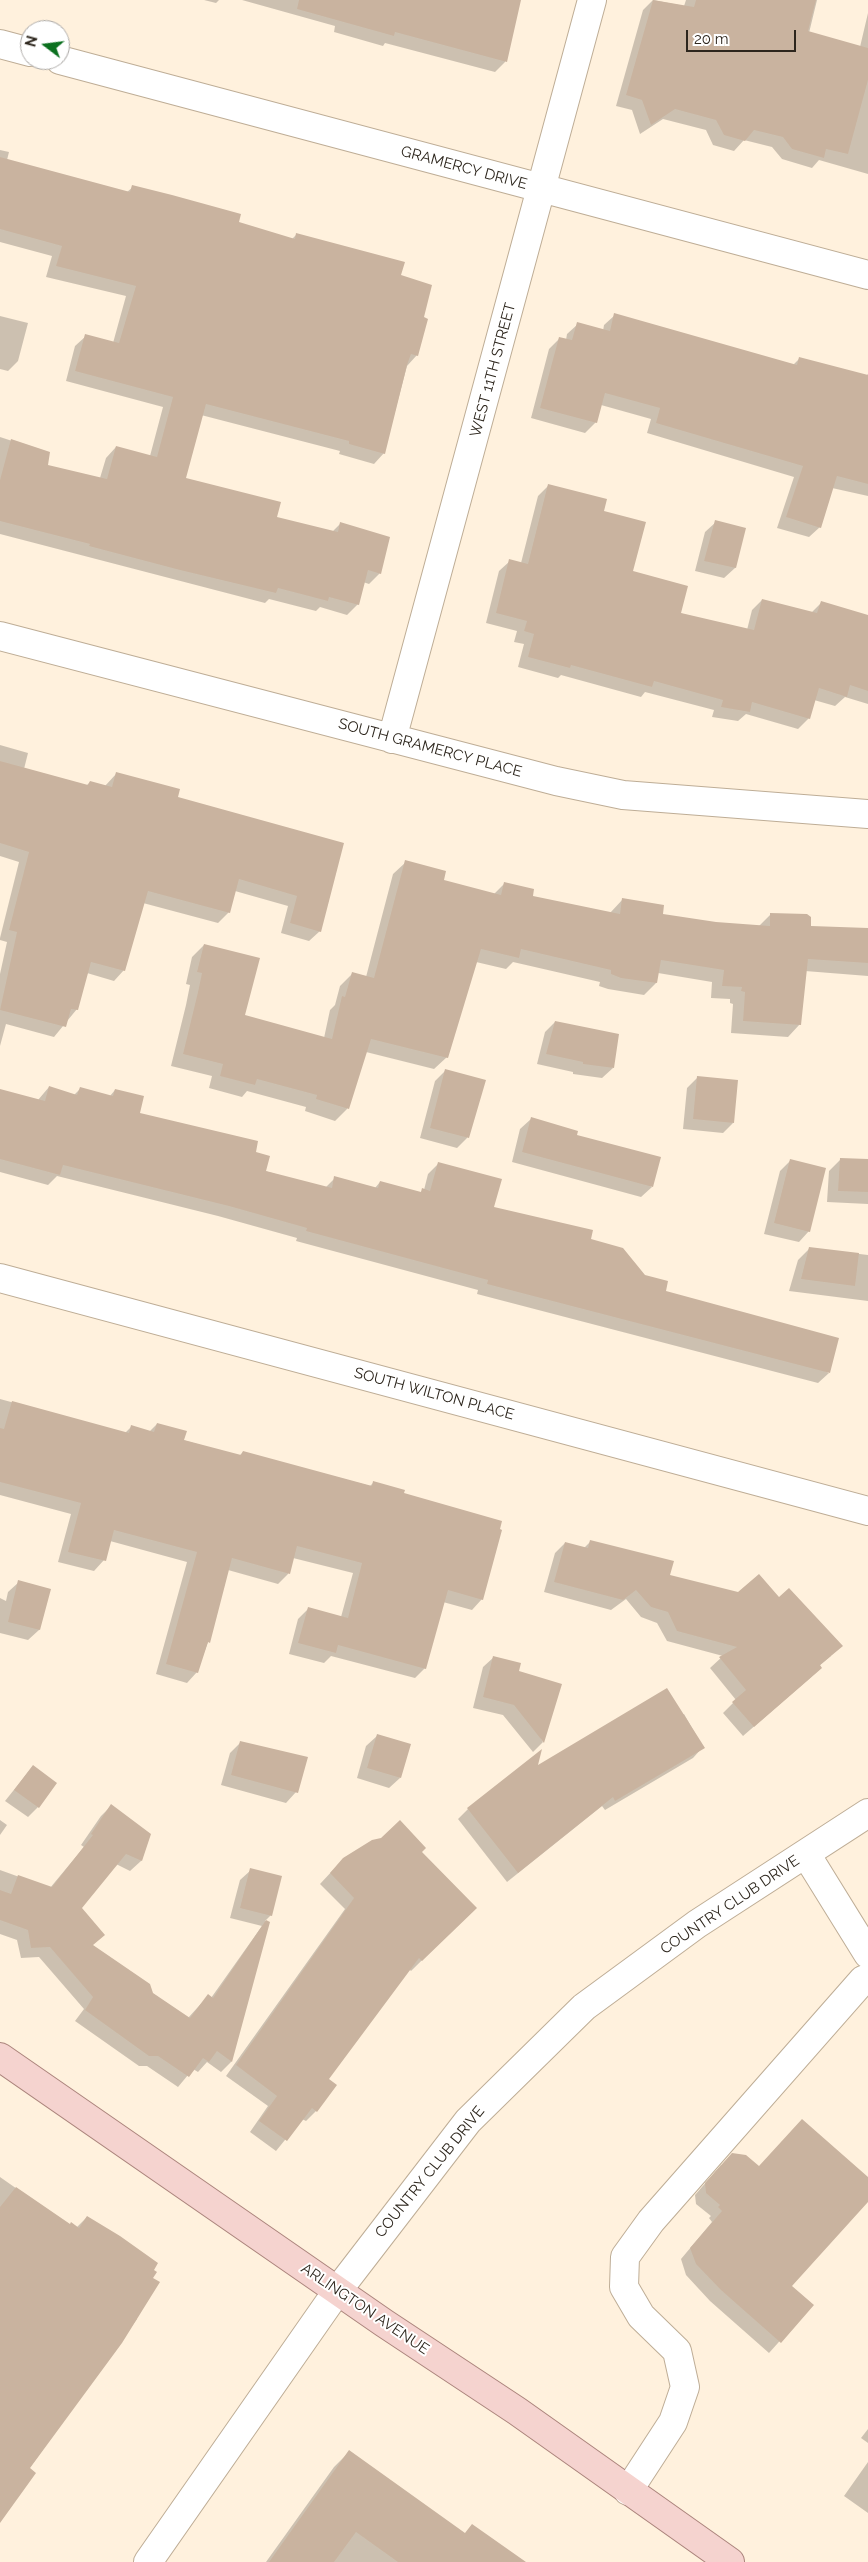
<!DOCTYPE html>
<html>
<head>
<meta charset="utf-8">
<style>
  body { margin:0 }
  #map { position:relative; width:868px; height:2562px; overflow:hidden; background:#fff1dd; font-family:Raleway,sans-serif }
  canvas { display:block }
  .north { position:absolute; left:20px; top:20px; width:50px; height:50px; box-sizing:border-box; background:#fff; border:1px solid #aba8a5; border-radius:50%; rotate:285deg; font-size:14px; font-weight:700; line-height:20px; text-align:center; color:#2d261d }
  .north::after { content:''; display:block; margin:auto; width:18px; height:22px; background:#0b701f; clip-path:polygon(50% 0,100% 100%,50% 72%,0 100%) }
  .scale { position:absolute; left:686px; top:30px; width:110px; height:22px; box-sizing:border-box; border:2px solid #2d261d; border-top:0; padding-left:6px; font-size:15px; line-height:18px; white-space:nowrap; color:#2d261d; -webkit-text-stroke:4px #fff; paint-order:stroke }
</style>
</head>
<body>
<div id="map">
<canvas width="868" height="2562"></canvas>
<div class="north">N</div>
<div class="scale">20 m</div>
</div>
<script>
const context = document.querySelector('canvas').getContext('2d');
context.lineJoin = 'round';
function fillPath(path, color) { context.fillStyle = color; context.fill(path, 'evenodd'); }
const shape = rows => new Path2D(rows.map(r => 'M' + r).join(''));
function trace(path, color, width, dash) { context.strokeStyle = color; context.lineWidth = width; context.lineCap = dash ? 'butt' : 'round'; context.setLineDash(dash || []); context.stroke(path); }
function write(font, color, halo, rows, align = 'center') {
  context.font = font + ' Raleway,sans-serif'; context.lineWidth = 4; context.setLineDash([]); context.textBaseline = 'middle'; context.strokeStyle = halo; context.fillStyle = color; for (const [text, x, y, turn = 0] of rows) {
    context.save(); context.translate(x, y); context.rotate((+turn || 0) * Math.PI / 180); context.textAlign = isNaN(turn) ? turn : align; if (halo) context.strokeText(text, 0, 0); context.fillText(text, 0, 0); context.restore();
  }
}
fillPath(shape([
  [204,0,219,0,216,3],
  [242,0,519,0,505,62,495,72,385,43,383,46,334,32,335,26],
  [653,0,684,6,686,0,817,0,809,33,860,47,868,13,868,174,819,160,812,168,782,159,772,147,744,140,734,151,713,145,706,130,663,119,640,134,632,110,616,106,643,10],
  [0,150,9,152,7,160,127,192,133,187,238,223,292,239,297,234,400,276,422,318,417,355,407,366,384,453,374,464,339,454,340,451,201,415,184,479,276,518,332,532,341,523,380,573,369,584,363,582,358,604,347,615,320,607,316,611,269,599,265,603,0,534,0,437,49,453,47,466,100,478,106,458,116,447,150,456,163,407,66,381,75,346,86,336,113,343,126,296,46,277,52,256,0,242],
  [615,315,793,365,800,358,866,376,868,374,868,496,832,488,820,527,809,537,777,528,794,477,647,433,651,419,601,405,596,422,585,433,531,418,549,349,560,338,566,340,567,334,578,324,603,331,604,325],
  [0,316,28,323,18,361,8,371,0,369],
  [548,486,602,512,631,572,679,613,747,630,752,610,762,600,811,613,822,602,868,617,868,704,845,697,835,706,814,700,809,718,798,729,746,714,738,721,712,717,714,710,645,692,641,697,561,675,558,678,518,667,524,644,514,642,517,631,486,623,499,571,510,561,521,563,538,496],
  [716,522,744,529,735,568,724,578,695,571,705,532],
  [0,745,28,753,24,769,86,786,90,782,105,786,116,774,177,798,342,844,320,931,309,941,281,933,288,906,235,891,229,912,218,923,143,903,124,970,114,981,87,973,77,1009,54,1037,6,1024,0,1046,0,974,7,942,0,940,0,938,19,862,0,856],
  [406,862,443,881,494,894,505,883,531,897,610,913,623,899,661,915,716,924,759,926,771,914,809,927,868,929,868,976,805,971,800,1024,788,1037,731,1033,733,1004,730,1003,730,999,711,998,712,982,658,973,656,983,644,995,608,989,599,986,600,982,513,962,506,969,476,962,447,1057,434,1069,366,1052,347,1109,335,1121,305,1111,306,1107,247,1091,242,1097,209,1088,212,1076,171,1066,186,1005,190,985,186,984,192,957,204,945,243,1016,324,1038,330,1010,335,1005,340,986,352,974,366,977,393,874],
  [555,1022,613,1068,602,1078,573,1074,573,1072,537,1064,545,1032],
  [446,1070,484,1081,467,1138,457,1148,420,1138,435,1081],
  [698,1077,733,1123,723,1133,683,1129,687,1088],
  [49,1087,74,1095,81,1088,110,1096,115,1090,139,1114,254,1153,265,1171,325,1188,335,1178,375,1188,380,1182,419,1193,424,1190,428,1174,439,1163,492,1208,589,1240,644,1276,664,1292,829,1373,818,1383,477,1294,478,1290,296,1241,297,1238,218,1216,57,1176,48,1185,0,1172,0,1090,38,1100],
  [531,1119,575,1136,652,1187,641,1197,512,1162,520,1129],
  [841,1159,868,1161,868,1204,827,1202,829,1171],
  [790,1161,809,1231,799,1242,764,1234,780,1171],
  [810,1248,868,1255,868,1301,789,1291,798,1260],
  [0,1399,125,1433,131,1427,149,1432,157,1424,183,1440,239,1456,243,1452,370,1486,373,1483,402,1494,482,1599,472,1610,443,1602,425,1668,415,1678,331,1656,324,1663,289,1654,298,1619,309,1608,341,1617,353,1573,293,1558,288,1574,278,1584,228,1570,208,1642,197,1672,187,1683,156,1674,187,1562,110,1541,104,1560,94,1571,58,1562,71,1514,0,1495],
  [591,1541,669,1576,831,1656,819,1666,821,1668,810,1678,743,1736,723,1713,736,1700,710,1668,723,1656,667,1641,657,1623,641,1617,626,1599,611,1610,544,1592,555,1553,565,1543,584,1548],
  [19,1582,49,1589,39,1630,28,1640,0,1633,0,1598,6,1601,8,1592],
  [494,1657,543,1742,533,1752,503,1715,473,1708,483,1667],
  [684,1714,703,1747,693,1758,605,1810,602,1806,507,1882,458,1819,468,1809,535,1768],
  [377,1736,400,1778,389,1788,357,1778,366,1746],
  [240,1743,296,1792,286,1803,221,1785,230,1753],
  [33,1766,38,1807,28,1817,5,1801],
  [111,1806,150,1834,141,1861,130,1871,116,1864,80,1908,92,1946,152,1994,188,2018,208,1996,211,1998,262,1926,230,1918,240,1880,251,1870,271,1915,265,1921,268,1923,231,2062,221,2072,207,2062,198,2072,193,2069,178,2087,147,2066,139,2066,75,2021,84,2009,39,1957,21,1958,17,1940,0,1934,0,1870,50,1888,84,1847,81,1845,101,1816],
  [0,1820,7,1825,0,1835],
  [420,1852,475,1908,411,1971,409,1969,327,2079,316,2111,306,2121,302,2119,276,2151,250,2132,268,2106,226,2076,345,1909,320,1884,333,1870],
  [802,2120,868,2179,868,2200,790,2286,812,2305,769,2353,710,2301,686,2275,681,2259,712,2222,709,2218,711,2216,696,2204,695,2195,721,2165,759,2167],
  [0,2177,70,2226,76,2228,87,2217,152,2270,135,2317,137,2319,0,2509],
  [868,2429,868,2443,861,2438],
  [349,2452,464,2534,524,2562,266,2562,334,2467],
  [868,2462,868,2513,844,2496]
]), '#0003');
fillPath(shape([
  [299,0,521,0,507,62,395,32,394,36,297,9],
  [653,0,694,7,696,0,816,0,808,31,868,48,868,80,848,154,826,149,824,158,792,149,783,137,754,130,745,141,724,135,716,120,675,109,651,125,642,100,626,95],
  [0,157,130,192,132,185,172,195,241,214,239,222,295,239,296,233,405,262,401,275,432,285,424,317,428,319,418,356,411,354,407,365,385,454,349,444,349,441,206,404,186,478,281,502,277,517,338,532,340,522,390,537,381,574,368,570,359,605,329,597,328,601,278,588,276,593,180,570,89,546,90,544,0,521,0,480,11,439,50,452,48,465,107,479,116,446,157,457,173,397,75,371,85,334,119,343,136,286,56,266,62,246,0,229],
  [614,313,797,365,799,357,868,375,868,484,837,476,821,528,786,517,803,466,656,423,660,408,605,393,597,423,540,408,559,337,572,340,577,322,610,331],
  [548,484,607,499,604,511,646,522,633,571,688,586,681,613,754,630,762,599,817,613,821,601,868,615,868,691,850,685,847,697,819,688,810,719,752,702,750,712,721,707,723,700,654,681,652,687,571,665,570,668,528,657,534,634,524,631,527,621,496,613,509,559,528,564],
  [715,520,746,528,736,568,704,561],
  [0,761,88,785,90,781,112,787,116,772,180,789,178,797,344,843,321,932,290,923,297,896,239,879,230,913,148,891,125,971,91,962,78,1010,71,1009,66,1027,0,1010,17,932,9,930,29,852,0,843],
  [405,860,446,871,444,880,501,895,504,882,534,889,533,896,620,914,622,898,664,905,663,914,716,922,770,926,770,913,807,914,811,917,811,926,868,928,868,963,808,959,801,1025,743,1021,745,992,741,991,742,987,722,986,724,970,661,960,657,983,621,978,611,974,611,970,521,949,519,958,481,949,448,1058,371,1039,349,1109,316,1099,317,1095,257,1079,255,1085,220,1076,223,1064,183,1054,198,992,202,973,197,972,204,944,260,958,245,1015,332,1039,342,996,345,997,352,972,374,978],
  [555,1021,619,1034,614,1068,583,1064,583,1062,546,1054],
  [445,1069,486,1080,469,1138,430,1128],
  [697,1076,738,1080,734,1123,693,1119],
  [49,1086,77,1095,80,1087,113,1096,115,1089,144,1096,140,1113,258,1141,256,1152,270,1156,266,1171,332,1188,334,1176,378,1188,380,1181,421,1192,422,1188,430,1191,438,1162,502,1179,494,1207,593,1230,591,1239,623,1248,645,1275,668,1281,666,1291,839,1338,830,1373,487,1284,488,1280,306,1231,307,1228,229,1206,63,1165,60,1175,0,1159,0,1089,45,1101],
  [531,1117,578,1131,577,1135,661,1157,653,1187,522,1152],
  [840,1158,868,1159,868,1192,838,1191],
  [790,1159,826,1168,810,1232,774,1223],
  [809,1247,859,1253,855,1286,801,1279],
  [12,1401,129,1433,131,1425,154,1432,157,1423,187,1431,184,1440,241,1455,243,1451,372,1486,373,1481,405,1490,404,1493,502,1521,500,1529,502,1530,483,1600,448,1590,426,1669,338,1645,336,1653,298,1643,308,1607,348,1618,362,1563,297,1546,290,1574,232,1558,210,1643,208,1642,198,1673,166,1664,197,1552,114,1530,106,1561,68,1552,81,1503,0,1482,0,1428,4,1429],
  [590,1540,674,1561,670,1575,738,1592,759,1574,779,1597,789,1588,843,1646,820,1665,822,1668,754,1727,732,1702,746,1690,719,1657,737,1647,677,1631,668,1612,651,1607,636,1590,623,1600,554,1582,565,1542,588,1548],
  [18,1580,51,1589,40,1630,8,1622],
  [493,1656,521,1663,519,1671,562,1684,544,1743,514,1705,483,1697],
  [667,1688,705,1748,615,1801,613,1797,518,1873,467,1808,542,1749,538,1765],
  [377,1734,411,1744,401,1778,367,1768],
  [240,1741,308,1757,298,1793,231,1775],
  [33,1765,57,1783,39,1808,14,1790],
  [111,1804,151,1834,142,1861,126,1854,82,1908,105,1935,93,1945,150,1984,153,1993,190,2018,208,1994,213,1998,266,1920,270,1922,232,2062,217,2051,209,2062,203,2058,189,2077,158,2056,149,2056,85,2010,93,1997,50,1947,31,1948,28,1930,0,1920,0,1890,11,1894,18,1875,52,1887,93,1835,91,1834],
  [400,1820,426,1848,422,1852,477,1908,422,1961,419,1958,329,2079,337,2085,317,2112,312,2108,287,2141,259,2121,277,2096,236,2065,354,1898,330,1873,343,1858,372,1840,381,1838],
  [250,1868,282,1876,272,1916,240,1908],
  [802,2119,868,2177,868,2202,792,2286,814,2305,781,2343,721,2290,696,2264,690,2248,722,2211,718,2207,720,2205,706,2193,705,2183,732,2153,746,2155,759,2166],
  [16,2187,70,2224,71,2222,79,2228,87,2216,120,2236,158,2263,154,2270,157,2272,153,2278,160,2282,122,2343,30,2468,36,2473,0,2523,0,2207],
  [349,2450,465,2533,472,2524,526,2562,398,2562,356,2532,334,2562,269,2562]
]), '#c9b39f');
const minor = shape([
  [0,44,30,52],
  [60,60,868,275],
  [0,636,556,781,623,795,868,814],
  [392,739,592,0],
  [0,1278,868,1511],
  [806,1854,868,1954],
  [628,2491,673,2422,685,2387,677,2351,641,2316,624,2287,625,2257,651,2221,863,1980,868,1978],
  [148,2562,338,2290,468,2121,584,2007,697,1924,868,1813]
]);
const major = shape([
  [0,2057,384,2323,517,2411,730,2562]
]);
trace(minor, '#bead96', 30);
trace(major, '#ab847c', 30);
trace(minor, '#fff', 28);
trace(major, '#f5d3cf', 28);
write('15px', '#2d261d', '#fff', [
  ["GRAMERCY DRIVE",464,168,15],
  ["WEST 11TH STREET",493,370,-75],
  ["SOUTH GRAMERCY PLACE",430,748,15],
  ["SOUTH WILTON PLACE",434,1394,15],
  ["COUNTRY CLUB DRIVE",730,1905,-34],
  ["COUNTRY CLUB DRIVE",430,2172,-51],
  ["ARLINGTON AVENUE",365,2309,34]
]);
</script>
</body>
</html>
